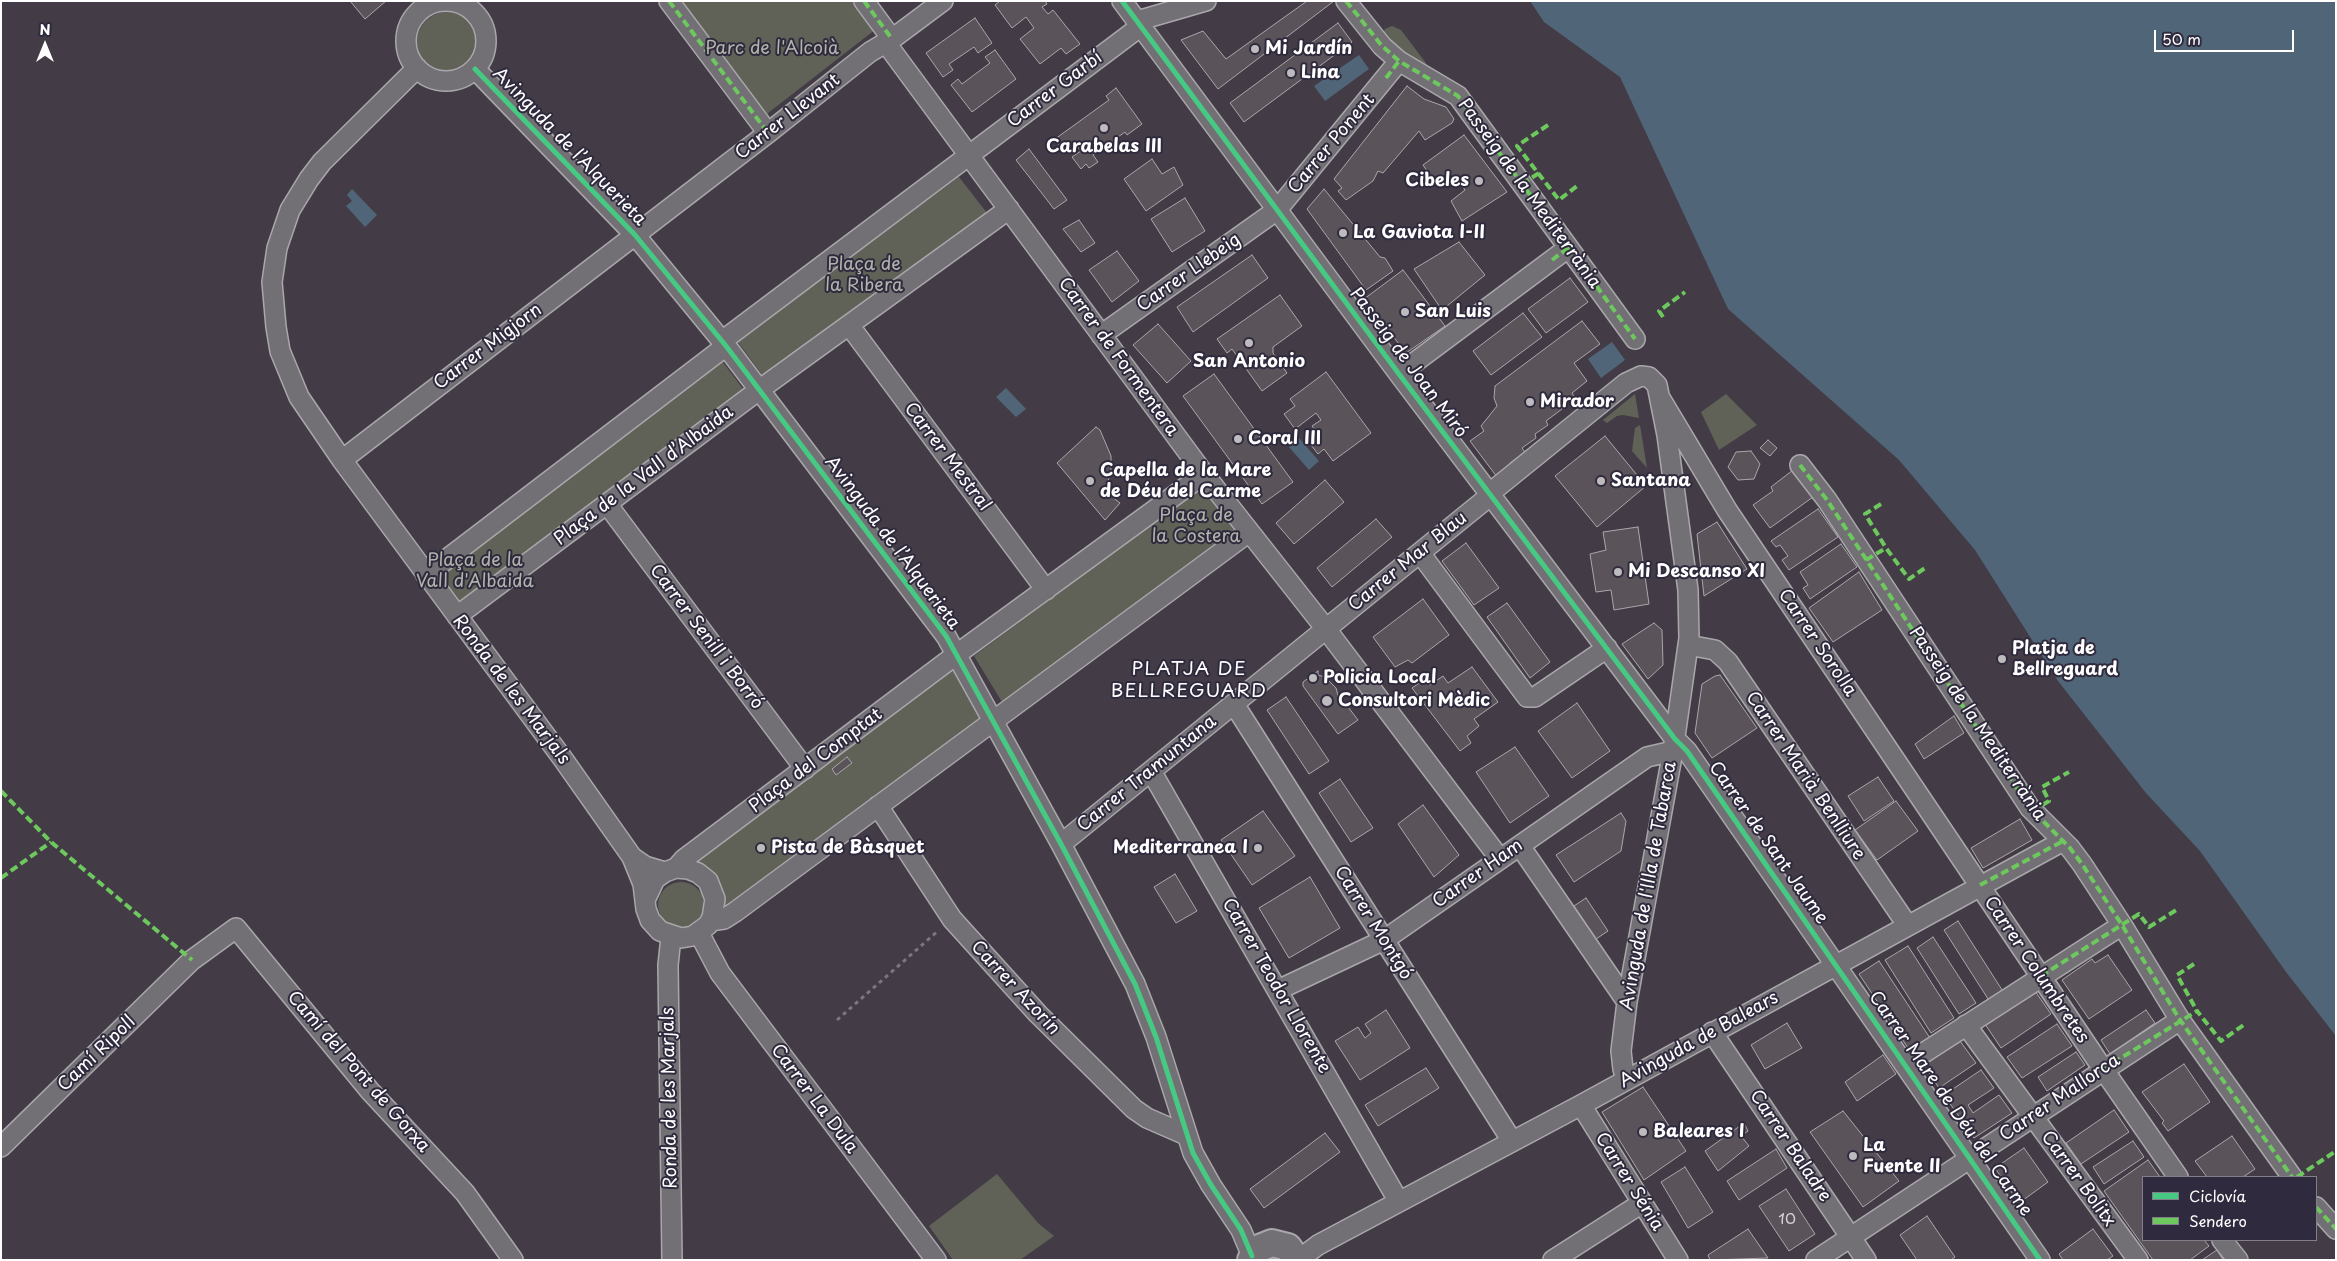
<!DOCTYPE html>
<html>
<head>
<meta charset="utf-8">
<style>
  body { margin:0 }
  #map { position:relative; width:2337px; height:1261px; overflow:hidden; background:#433c46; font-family:"Playpen Sans",sans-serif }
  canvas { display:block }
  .frame { position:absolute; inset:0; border:2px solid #fff; pointer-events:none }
  .legend { position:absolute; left:2142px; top:1176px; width:175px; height:65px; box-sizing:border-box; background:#2f2a3d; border:1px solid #827f8b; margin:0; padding:6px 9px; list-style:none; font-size:15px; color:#fff }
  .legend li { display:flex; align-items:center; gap:10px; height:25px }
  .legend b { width:25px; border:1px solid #827f8b }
  .north { position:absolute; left:20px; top:20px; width:50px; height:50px; -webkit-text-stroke:4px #2f2a3d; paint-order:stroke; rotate:0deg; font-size:14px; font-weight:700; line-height:20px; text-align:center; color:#fff }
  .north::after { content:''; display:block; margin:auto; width:18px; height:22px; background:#fff; clip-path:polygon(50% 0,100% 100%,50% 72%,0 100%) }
  .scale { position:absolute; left:2154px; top:30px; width:140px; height:22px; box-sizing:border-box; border:2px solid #fff; border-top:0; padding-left:6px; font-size:15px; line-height:18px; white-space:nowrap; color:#fff; -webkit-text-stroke:4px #2f2a3d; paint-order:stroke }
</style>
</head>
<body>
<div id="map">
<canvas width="2337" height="1261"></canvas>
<div class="frame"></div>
<ul class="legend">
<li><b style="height:6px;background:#46c982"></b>Ciclovía</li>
<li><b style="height:6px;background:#6dc95d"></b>Sendero</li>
</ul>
<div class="north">N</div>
<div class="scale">50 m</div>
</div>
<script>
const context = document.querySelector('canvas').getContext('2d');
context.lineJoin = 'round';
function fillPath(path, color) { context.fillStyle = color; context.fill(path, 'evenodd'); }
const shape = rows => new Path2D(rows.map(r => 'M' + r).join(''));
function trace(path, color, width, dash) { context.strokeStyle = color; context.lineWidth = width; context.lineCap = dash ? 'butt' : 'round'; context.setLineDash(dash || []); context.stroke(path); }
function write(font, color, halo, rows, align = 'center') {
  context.font = font + ' "Playpen Sans",sans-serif'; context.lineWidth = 4; context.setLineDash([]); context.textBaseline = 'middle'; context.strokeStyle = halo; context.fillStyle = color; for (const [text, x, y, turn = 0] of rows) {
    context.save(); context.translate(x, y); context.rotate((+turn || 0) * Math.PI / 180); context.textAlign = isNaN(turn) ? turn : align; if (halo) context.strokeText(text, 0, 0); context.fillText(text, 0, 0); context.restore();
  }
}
fillPath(shape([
  [677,1,855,1,876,29,763,117],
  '417 42a30 30 0 1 1 60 0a30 30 0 1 1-60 0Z',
  [1392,26,1401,30,1426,63,1424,68,1382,35,1385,29],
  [959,177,987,213,764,377,737,341],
  [722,361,746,393,462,607,438,574],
  [1635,394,1639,418,1623,415,1617,416,1607,423,1603,420],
  [1726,394,1757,425,1719,450,1701,412],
  [1640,425,1647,468,1632,451,1635,428],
  [1202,487,1236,531,1002,702,974,656],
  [953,669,982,718,723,911,722,889,717,881,693,863],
  '658 905a23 23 0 1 1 46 0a23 23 0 1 1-46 0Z',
  [997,1174,1038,1223,1054,1236,1020,1260,953,1260,929,1226]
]), '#606257');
fillPath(shape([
  [1530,1,2336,1,2336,1036,2286,972,2200,851,2146,793,2058,681,1975,550,1899,460,1728,309,1620,77,1544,22],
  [1359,55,1369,69,1325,101,1314,86],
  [352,189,377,215,365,227,346,206,352,201,347,195],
  [1612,342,1625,360,1601,378,1588,359],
  [1006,388,1026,409,1016,417,996,397],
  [1299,438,1319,461,1309,470,1289,447]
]), '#506577');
const building = shape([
  [350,1,386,1,365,19,350,1],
  [1000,1,1045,1,1047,4,1042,7,1048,14,1053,10,1080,44,1066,54,1061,48,1040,64,1020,39,1034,28,1026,17,1012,28,995,5,1000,1],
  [1307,1,1334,1,1218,89,1181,40,1203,31,1226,59,1307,1],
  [975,18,992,43,978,53,974,47,949,64,953,70,943,77,926,53,975,18],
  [1338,23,1352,42,1244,122,1230,103,1338,23],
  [995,50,1016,79,972,112,951,85,958,79,962,84,990,63,985,57,995,50],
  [1407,86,1424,99,1446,107,1454,119,1452,123,1425,140,1419,131,1383,173,1378,171,1373,181,1346,200,1338,191,1342,188,1334,179,1407,86],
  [1116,88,1142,124,1127,135,1125,132,1093,155,1098,162,1089,168,1086,164,1081,169,1072,157,1081,151,1076,145,1065,153,1055,139,1109,100,1106,96,1116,88],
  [1464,135,1507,192,1462,221,1451,201,1465,190,1455,175,1438,187,1423,165,1464,135],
  [1029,149,1067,200,1054,209,1016,160,1029,149],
  [1152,159,1162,174,1174,167,1183,185,1146,211,1124,179,1152,159],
  [1324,189,1380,257,1385,258,1393,271,1366,290,1307,209,1324,189],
  [1185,198,1205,231,1172,252,1151,219,1185,198],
  [1079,220,1095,243,1081,252,1063,229,1079,220],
  [1459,242,1485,275,1442,310,1414,269,1459,242],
  [1117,251,1139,281,1112,302,1089,270,1117,251],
  [1252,255,1268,278,1193,332,1177,307,1252,255],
  [1403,270,1445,326,1406,353,1364,299,1403,270],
  [1570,278,1588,302,1546,333,1528,309,1570,278],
  [1280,295,1302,326,1273,347,1273,353,1287,373,1262,391,1232,349,1227,353,1217,339,1280,295],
  [1523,313,1542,337,1491,375,1473,351,1523,313],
  [1582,321,1600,344,1574,363,1587,381,1572,393,1574,396,1560,406,1562,409,1546,421,1548,425,1535,434,1536,438,1522,448,1525,452,1510,463,1512,466,1497,477,1470,441,1484,431,1481,426,1497,406,1494,398,1495,386,1582,321],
  [1158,324,1191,361,1167,383,1133,345,1158,324],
  [1326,372,1371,433,1333,461,1324,449,1318,454,1307,440,1317,433,1312,426,1321,420,1316,413,1295,429,1284,414,1295,406,1290,399,1326,372],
  [1214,374,1293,482,1262,504,1183,396,1214,374],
  [1096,427,1100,430,1111,456,1111,473,1104,491,1120,503,1105,520,1057,463,1096,427],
  [1605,436,1646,486,1597,527,1555,476,1605,436],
  [1768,440,1777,448,1770,456,1760,448,1768,440],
  [1751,451,1760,464,1754,479,1738,480,1728,467,1736,452,1751,451],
  [1793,470,1813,497,1770,528,1753,505,1773,491,1771,487,1793,470],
  [1325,480,1344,502,1294,544,1276,523,1325,480],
  [1818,509,1838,537,1789,570,1782,560,1788,556,1780,545,1776,547,1771,541,1818,509],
  [1376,519,1392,537,1332,587,1317,568,1376,519],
  [1717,522,1747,569,1704,596,1697,534,1717,522],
  [1638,527,1649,604,1614,610,1611,590,1596,592,1590,554,1606,550,1603,532,1638,527],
  [1466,543,1499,588,1474,605,1442,561,1466,543],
  [1841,544,1857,567,1810,599,1803,588,1808,585,1800,572,1841,544],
  [1859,572,1882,610,1833,642,1809,608,1859,572],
  [1423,599,1449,635,1412,663,1408,660,1395,667,1373,637,1423,599],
  [1507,603,1550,662,1530,678,1487,617,1507,603],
  [1654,623,1662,630,1663,665,1648,679,1622,644,1654,623],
  [1472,667,1498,702,1474,719,1479,726,1467,736,1471,743,1460,751,1412,688,1424,680,1430,685,1443,676,1448,683,1472,667],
  [1318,671,1318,675,1325,677,1336,688,1341,706,1345,703,1358,720,1338,734,1303,686,1303,682,1318,671],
  [1720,675,1757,728,1712,758,1695,733,1702,684,1715,676,1720,675],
  [1286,697,1329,761,1309,774,1267,710,1286,697],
  [1577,703,1610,751,1572,778,1538,731,1577,703],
  [1954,716,1964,733,1924,759,1915,744,1954,716],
  [1515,747,1549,796,1510,823,1476,772,1515,747],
  [847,757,852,763,836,775,832,769,847,757],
  [1878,777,1894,801,1864,821,1848,796,1878,777],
  [1340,779,1373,828,1351,842,1319,793,1340,779],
  [1896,801,1918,831,1877,860,1855,830,1896,801],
  [1423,805,1459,855,1434,877,1398,824,1423,805],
  [1263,811,1295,856,1252,885,1221,840,1263,811],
  [1621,813,1626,821,1621,851,1574,882,1556,855,1621,813],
  [2020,819,2032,840,1983,868,1971,848,2020,819],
  [1175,874,1197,911,1176,923,1154,887,1175,874],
  [1310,877,1340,928,1289,958,1259,908,1310,877],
  [1586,898,1608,931,1596,939,1574,906,1586,898],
  [1958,921,2004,993,1990,1002,1944,930,1958,921],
  [1933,937,1976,1003,1959,1014,1917,948,1933,937],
  [1908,946,1954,1018,1931,1033,1885,960,1908,946],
  [2108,955,2132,990,2089,1019,2062,980,2092,959,2095,963,2108,955],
  [1879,961,1932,1041,1912,1054,1859,974,1879,961],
  [2035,991,2051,1014,2001,1048,1985,1024,2035,991],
  [1386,1010,1410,1048,1360,1080,1335,1041,1358,1027,1365,1038,1371,1033,1365,1024,1386,1010],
  [2146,1010,2155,1023,2110,1054,2101,1040,2146,1010],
  [1787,1023,1802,1048,1765,1069,1751,1045,1787,1023],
  [2057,1024,2072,1046,2022,1078,2007,1057,2057,1024],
  [1960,1041,1976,1063,1939,1088,1924,1065,1960,1041],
  [2076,1052,2085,1065,2047,1091,2038,1077,2076,1052],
  [1883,1055,1896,1074,1857,1101,1845,1082,1883,1055],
  [2184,1064,2210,1102,2168,1131,2162,1123,2164,1121,2142,1092,2184,1064],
  [1426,1068,1439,1088,1378,1126,1365,1105,1426,1068],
  [1981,1070,1994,1088,1968,1105,1973,1113,1999,1095,2012,1113,1974,1138,1944,1095,1981,1070],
  [1643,1087,1686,1151,1644,1180,1602,1112,1643,1087],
  [2114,1110,2129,1132,2081,1164,2066,1143,2114,1110],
  [1843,1111,1899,1181,1863,1207,1810,1132,1843,1111],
  [1744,1123,1748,1131,1741,1136,1749,1146,1718,1171,1705,1151,1744,1123],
  [1325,1133,1340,1152,1264,1208,1250,1189,1325,1133],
  [2232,1136,2255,1169,2243,1177,2207,1177,2195,1161,2232,1136],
  [2133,1141,2144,1157,2104,1184,2093,1167,2133,1141],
  [2024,1148,2048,1182,2019,1203,1995,1168,2024,1148],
  [1776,1149,1787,1168,1739,1200,1727,1181,1776,1149],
  [2148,1160,2160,1177,2143,1177,2143,1240,2204,1240,2209,1246,2190,1260,2153,1260,2104,1191,2148,1160],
  [1685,1167,1713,1212,1688,1228,1661,1182,1685,1167],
  [1786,1189,1815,1234,1789,1251,1759,1206,1786,1189],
  [1927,1216,1955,1257,1951,1260,1917,1260,1900,1235,1927,1216],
  [1748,1229,1768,1258,1710,1260,1708,1255,1748,1229],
  [2093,1229,2113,1256,2107,1260,2063,1260,2059,1254,2093,1229],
  [2217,1250,2223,1260,2202,1260,2217,1250]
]);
fillPath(building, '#5a5359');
trace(building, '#aaa7ac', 1);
const street = shape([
  [669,1,768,133],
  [864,1,892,39],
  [1122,1,1399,374,1675,739,1687,751,2040,1260],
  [1346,1,1382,46,1399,61,1458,96,1635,339],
  '406 41a40 40 0 1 1 80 0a40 40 0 1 1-80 0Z',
  [1137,21,1206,1],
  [886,43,1204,474,1326,629,1500,859],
  [417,68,322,162,309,179,290,210,277,248,272,282,276,327,280,351,299,397,342,460,563,759,632,857],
  [475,69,635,235,726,346,946,636,1061,844,1135,984,1156,1037,1193,1153,1211,1185,1241,1230,1252,1256],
  [849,325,1046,590],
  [1101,335,1277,210,1399,61],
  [722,341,1141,26],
  [1399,374,1568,248],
  [1660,398,1727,510,2103,1069,2178,1177],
  [342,460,768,133,870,52,892,39,943,1],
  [1800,465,1827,500,2030,808,2070,848,2082,864,2122,925,2180,1020,2292,1177],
  [1490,493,1626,383,1641,376,1649,377,1657,385,1667,435,1688,590,1689,638,1673,751,1627,1002,1621,1051,1623,1069,1627,1080],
  [607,504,805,769],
  [1420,553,1527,697,1535,697,1607,648],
  [426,575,726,346],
  [457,616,759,390,1009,209],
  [1688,645,1715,650,1728,662,1908,926],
  [1234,704,1512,1141],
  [1151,771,1399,1202],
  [878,806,952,919,1038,1014,1134,1109,1147,1118,1186,1135],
  [1061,844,1491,495],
  [1520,846,1627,1002],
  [676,868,684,859,957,654,1204,474],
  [646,898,655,879,665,872,676,868,688,869,698,873,708,881,715,899,712,918,708,925,693,936,681,938,660,931,650,920,646,909,643,884,632,857,645,866,665,872],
  [710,921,724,919,735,912,1249,532],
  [699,933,720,973,936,1260],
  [671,937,668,965,672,1260],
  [1278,990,1384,940,1647,757,1673,751],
  [1966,1025,2138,1260],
  [1712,1032,1866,1260],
  [1905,1065,2122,925],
  [1581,1105,1678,1260],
  [1,1147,192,960,236,928,370,1091,465,1193,513,1260],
  [2316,1207,2336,1229],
  [2222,1240,2238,1260],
  [1298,1260,1318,1245,1581,1105,2063,841],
  [1553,1260,1642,1203],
  [1816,1260,2180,1020]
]);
const secondary = shape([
  [1251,1260,1257,1249,1272,1243,1288,1247,1297,1260]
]);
trace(street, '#aaa7ac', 22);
trace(secondary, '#aaa7ac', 30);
trace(shape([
  [837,1020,939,930]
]), '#7a787d', 3, [4, 4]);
trace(street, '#727074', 19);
trace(secondary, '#727074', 26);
trace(shape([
  [669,1,768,133],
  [864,1,892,39],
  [1346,1,1382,46,1399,61,1458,96,1635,339],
  [1386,78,1399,61],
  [1548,125,1517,146,1559,200,1577,186],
  [1522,184,1539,173],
  [1552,260,1568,248],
  [1663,317,1659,311,1685,292],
  [1800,465,1827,500,2030,808,2070,848,2082,864,2122,925,2180,1020,2292,1177],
  [1881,504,1865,514,1886,548,1909,579,1925,568],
  [1866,560,1886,548],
  [1,791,51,842,192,960],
  [2032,811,2049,801,2042,787,2069,772],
  [1,878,51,842],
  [1980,885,2063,841],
  [2194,964,2177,975,2197,1011],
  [2041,976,2139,914,2149,927,2178,909],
  [2103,1069,2197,1011,2221,1041,2245,1024],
  [2297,1177,2336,1151],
  [2316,1207,2336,1229]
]), '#6dc95d', 4, [8, 4]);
trace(shape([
  [1122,1,1399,374,1675,739,1687,751,2040,1260],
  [475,69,635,235,726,346,946,636,1061,844,1135,984,1156,1037,1193,1153,1211,1185,1241,1230,1252,1256]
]), '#46c982', 5);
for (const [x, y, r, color] of [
  [1255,49,5,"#bdbbbe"],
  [1291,73,5,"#bdbbbe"],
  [1104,128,5,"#bdbbbe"],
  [1479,181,5,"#bdbbbe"],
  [1343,233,5,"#bdbbbe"],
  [1405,312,5,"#bdbbbe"],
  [1249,343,5,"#bdbbbe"],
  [1530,402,5,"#bdbbbe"],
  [1238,439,5,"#bdbbbe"],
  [1090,481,5,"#bdbbbe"],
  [1601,481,5,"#bdbbbe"],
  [1618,572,5,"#bdbbbe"],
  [2002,659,5,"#bdbbbe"],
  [1313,678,5,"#bdbbbe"],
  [1327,701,6,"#bdbbbe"],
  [761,848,5,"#bdbbbe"],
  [1258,848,5,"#bdbbbe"],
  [1643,1132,5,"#bdbbbe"],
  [1853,1156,5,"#bdbbbe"]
]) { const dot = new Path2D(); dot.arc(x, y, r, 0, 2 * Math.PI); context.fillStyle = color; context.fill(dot); trace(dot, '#2f2a3d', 2); }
write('15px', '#d6d4d6', null, [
  ["10",1787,1220]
]);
write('18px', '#b2b4ac', '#2f2a3d', [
  ["Parc de l'Alcoià",772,49],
  ["Plaça de",864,265],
  ["la Ribera",864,286],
  ["Plaça de",1196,516],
  ["la Costera",1196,537],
  ["Plaça de la",475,561],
  ["Vall d'Albaida",475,582]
]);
write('bold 18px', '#fff', '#2f2a3d', [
  ["Mi Jardín",1265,49],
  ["Lina",1301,73],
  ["Carabelas III",1104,147,"center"],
  ["Cibeles",1469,181,"right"],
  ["La Gaviota I-II",1353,233],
  ["San Luis",1415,312],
  ["San Antonio",1249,362,"center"],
  ["Mirador",1540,402],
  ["Coral III",1248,439],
  ["Capella de la Mare",1100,471],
  ["de Déu del Carme",1100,492],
  ["Santana",1611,481],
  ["Mi Descanso XI",1628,572],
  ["Platja de",2012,649],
  ["Bellreguard",2012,670],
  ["Policia Local",1323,678],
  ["Consultori Mèdic",1338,701],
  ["Pista de Bàsquet",771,848],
  ["Mediterranea I",1248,848,"right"],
  ["Baleares I",1653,1132],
  ["La",1863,1146],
  ["Fuente II",1863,1167]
], 'left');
write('18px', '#fff', '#2f2a3d', [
  ["Carrer Garbí",1055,90,-37],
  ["Carrer Llevant",788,117,-38],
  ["Carrer Ponent",1332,144,-50],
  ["Avinguda de l’Alquerieta",569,147,46],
  ["Passeig de la Mediterrània",1529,194,54],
  ["Carrer Llebeig",1189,273,-35],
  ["Carrer Migjorn",488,347,-37],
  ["Carrer de Formentera",1118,357,54],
  ["Passeig de Joan Miró",1408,363,53],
  ["Carrer Mestral",947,457,53],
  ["Plaça de la Vall d’Albaida",644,476,-37],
  ["Avinguda de l’Alquerieta",892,543,53],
  ["Carrer Mar Blau",1408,562,-39],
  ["Carrer Senill i Borró",706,637,53],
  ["Carrer Sorolla",1817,643,56],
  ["Ronda de les Marjals",511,690,53],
  ["Passeig de la Mediterrània",1977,724,56],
  ["Plaça del Comptat",816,761,-37],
  ["Carrer Tramuntana",1147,774,-39],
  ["Carrer Marià Benlliure",1805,776,56],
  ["Carrer de Sant Jaume",1768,843,55],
  ["Carrer Ham",1478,874,-35],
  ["Avinguda de l'Illa de Tabarca",1649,886,-80],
  ["Carrer Montgó",1373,923,58],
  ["Carrer Columbretes",2036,970,56],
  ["Carrer Teodor Llorente",1276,986,60],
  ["Carrer Azorín",1015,988,47],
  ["Avinguda de Balears",1699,1040,-29],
  ["Camí Ripoll",97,1054,-44],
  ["Camí del Pont de Gorxa",358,1072,49],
  ["Ronda de les Marjals",670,1098,-91],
  ["Carrer Mallorca",2060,1098,-34],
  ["Carrer La Dula",814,1099,53],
  ["Carrer Mare de Déu del Carme",1950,1104,55],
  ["Carrer Baladre",1790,1146,56],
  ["Carrer Bolitx",2078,1179,54],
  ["Carrer Sénia",1629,1182,58]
]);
context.letterSpacing = '1px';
write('19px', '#fff', '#2f2a3d', [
  ["PLATJA DE",1189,670],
  ["BELLREGUARD",1189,692]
]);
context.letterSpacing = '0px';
</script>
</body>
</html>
